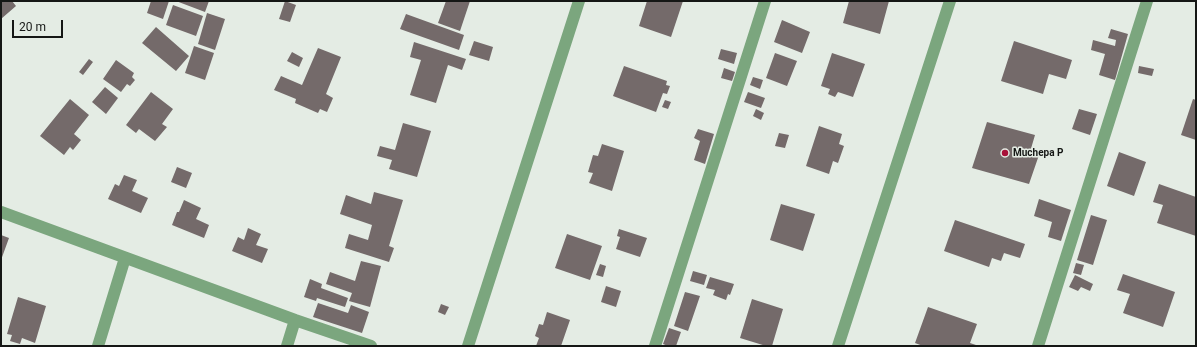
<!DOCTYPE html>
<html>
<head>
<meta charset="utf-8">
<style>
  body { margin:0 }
  #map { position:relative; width:1197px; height:347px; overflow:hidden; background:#e4ece4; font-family:Roboto,sans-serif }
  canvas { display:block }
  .frame { position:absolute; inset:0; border:2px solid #151715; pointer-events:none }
  .scale { position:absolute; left:12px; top:20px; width:51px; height:18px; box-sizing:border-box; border:2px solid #151715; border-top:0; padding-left:5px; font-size:12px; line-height:14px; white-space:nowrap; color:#151715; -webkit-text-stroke:3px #e4ece4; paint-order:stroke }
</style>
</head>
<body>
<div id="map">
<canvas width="1197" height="347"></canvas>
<div class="frame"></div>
<div class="scale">20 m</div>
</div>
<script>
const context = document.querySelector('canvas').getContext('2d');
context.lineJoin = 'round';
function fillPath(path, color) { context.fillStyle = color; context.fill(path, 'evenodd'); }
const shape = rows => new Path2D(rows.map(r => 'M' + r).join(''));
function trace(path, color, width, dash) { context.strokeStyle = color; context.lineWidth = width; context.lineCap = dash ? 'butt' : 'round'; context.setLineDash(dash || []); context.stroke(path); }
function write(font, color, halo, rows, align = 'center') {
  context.font = font + ' Roboto,sans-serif'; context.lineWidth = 3; context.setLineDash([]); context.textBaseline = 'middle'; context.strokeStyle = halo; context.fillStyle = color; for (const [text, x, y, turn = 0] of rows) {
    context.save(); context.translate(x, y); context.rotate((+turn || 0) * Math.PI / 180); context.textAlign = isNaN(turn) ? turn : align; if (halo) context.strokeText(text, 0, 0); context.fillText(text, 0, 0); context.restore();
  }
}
fillPath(shape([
  [1,1,12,1,16,6,1,19],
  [151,1,169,1,163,19,147,13],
  [176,1,209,1,205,12],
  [285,1,296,5,290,22,279,19],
  [446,1,470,1,460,31,438,23],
  [647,1,683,1,671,37,639,26],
  [849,1,889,1,880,34,843,23],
  [173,5,203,16,196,36,166,25],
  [207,13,225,19,215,50,198,44],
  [406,14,464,35,459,50,400,29],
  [782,20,810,32,802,53,774,42],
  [156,27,189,56,176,71,142,43],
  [1111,29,1128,34,1115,80,1099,75,1105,54,1091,50,1093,40,1115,46,1116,40,1108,38],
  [474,41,493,47,489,61,469,55],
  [1014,41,1072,60,1066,79,1049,74,1043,94,1001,81],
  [414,42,466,59,462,70,448,65,436,103,410,95,421,60,410,57],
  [194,46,214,53,205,80,185,73],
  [318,48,341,57,326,94,333,98,327,112,320,109,318,113,295,103,296,99,274,90,281,76,302,85],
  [721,49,737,53,734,64,718,59],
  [292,52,303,58,299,67,287,61],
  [775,53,797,61,787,86,766,78],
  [832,53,865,64,853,97,838,92,835,97,828,94,830,89,821,86],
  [89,59,93,62,83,75,79,72],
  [116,60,134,73,132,77,135,80,130,86,127,84,121,92,103,79],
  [624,66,667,81,666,85,670,86,667,94,663,93,656,112,613,96],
  [1139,66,1154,69,1152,76,1138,73],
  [724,68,735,72,732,81,721,78],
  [753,77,763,80,760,89,750,85],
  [105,87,118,98,106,114,92,102],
  [151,92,173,109,162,124,167,127,155,141,139,129,136,133,126,125],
  [748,92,765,98,761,108,744,102],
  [70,99,89,115,74,134,81,140,73,150,70,147,64,155,40,136],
  [1193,99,1196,100,1196,140,1181,135],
  [665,100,671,102,668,109,662,107],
  [756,109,764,113,761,120,753,116],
  [1079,109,1097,114,1090,135,1072,129],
  [987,122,1035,135,1030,152,1039,155,1029,184,972,168],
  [403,123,431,131,417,177,389,169,392,160,377,156,380,146,395,150],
  [819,126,842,134,839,144,844,146,838,163,833,161,829,174,806,166],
  [698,129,714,134,705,164,694,160,700,141,694,138],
  [779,133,789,135,785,148,775,146],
  [602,144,624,151,612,191,589,183,593,173,588,172,593,155,598,156],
  [1119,152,1146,162,1134,196,1107,186],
  [177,167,192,173,186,188,171,182],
  [124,175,137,180,132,191,148,198,141,213,108,199,115,184,119,186],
  [1159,184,1196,197,1196,236,1157,223,1163,205,1153,202],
  [374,192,403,200,389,246,394,248,389,262,345,248,349,234,368,240,372,225,340,214,346,195,371,204],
  [1039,199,1071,210,1061,241,1048,237,1052,222,1034,216],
  [184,200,201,208,196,219,209,225,204,238,172,225,177,212,179,212],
  [781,204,815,214,803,251,770,240],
  [1091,215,1107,220,1093,265,1077,260],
  [955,220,1025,244,1020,258,1004,253,1001,261,992,258,989,267,944,251],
  [248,228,261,234,256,245,268,249,262,263,232,251,238,237,244,240],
  [619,229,647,238,640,257,616,249,620,237,617,236],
  [567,234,602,246,590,280,555,268],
  [1,235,9,238,1,260],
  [361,261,381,266,370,307,349,301,352,293,326,284,330,272,355,281],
  [1076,263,1084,265,1081,275,1073,273],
  [600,264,606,266,603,277,596,275],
  [693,271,707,275,704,285,690,281],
  [1123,274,1175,292,1163,327,1123,313,1130,294,1117,290],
  [1075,275,1093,284,1090,291,1081,287,1078,291,1069,287],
  [710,277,734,284,730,295,728,294,726,300,713,295,715,290,706,288],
  [310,279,322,284,321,288,348,298,345,307,317,298,316,301,304,297],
  [606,286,621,291,616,307,601,302],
  [685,292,700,296,688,331,674,326],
  [18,297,46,306,35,343,22,338,20,344,10,341,12,335,7,334],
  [752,299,783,309,772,346,766,346,740,338],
  [318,303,348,313,351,305,369,312,362,333,313,317],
  [441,304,449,307,445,315,438,312],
  [928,307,977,324,970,343,979,346,923,346,915,343],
  [547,312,570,320,561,346,536,346,539,338,535,336,539,324,543,325],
  [669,328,681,332,676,346,668,346,663,344]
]), '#746a6a');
trace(shape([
  [1,212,295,320,371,346],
  [98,346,125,258],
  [287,346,295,320],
  [468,346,579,1],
  [655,346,765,1],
  [838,346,950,1],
  [1038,346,1147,1]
]), '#7ba67e', 12);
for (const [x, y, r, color] of [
  [1005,153,4,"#a81139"]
]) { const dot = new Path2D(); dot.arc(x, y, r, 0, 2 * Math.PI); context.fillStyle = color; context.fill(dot); trace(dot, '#e4ece4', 1.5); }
write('bold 10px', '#151715', '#e4ece4', [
  ["Muchepa P",1013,153]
], 'left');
</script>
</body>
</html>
